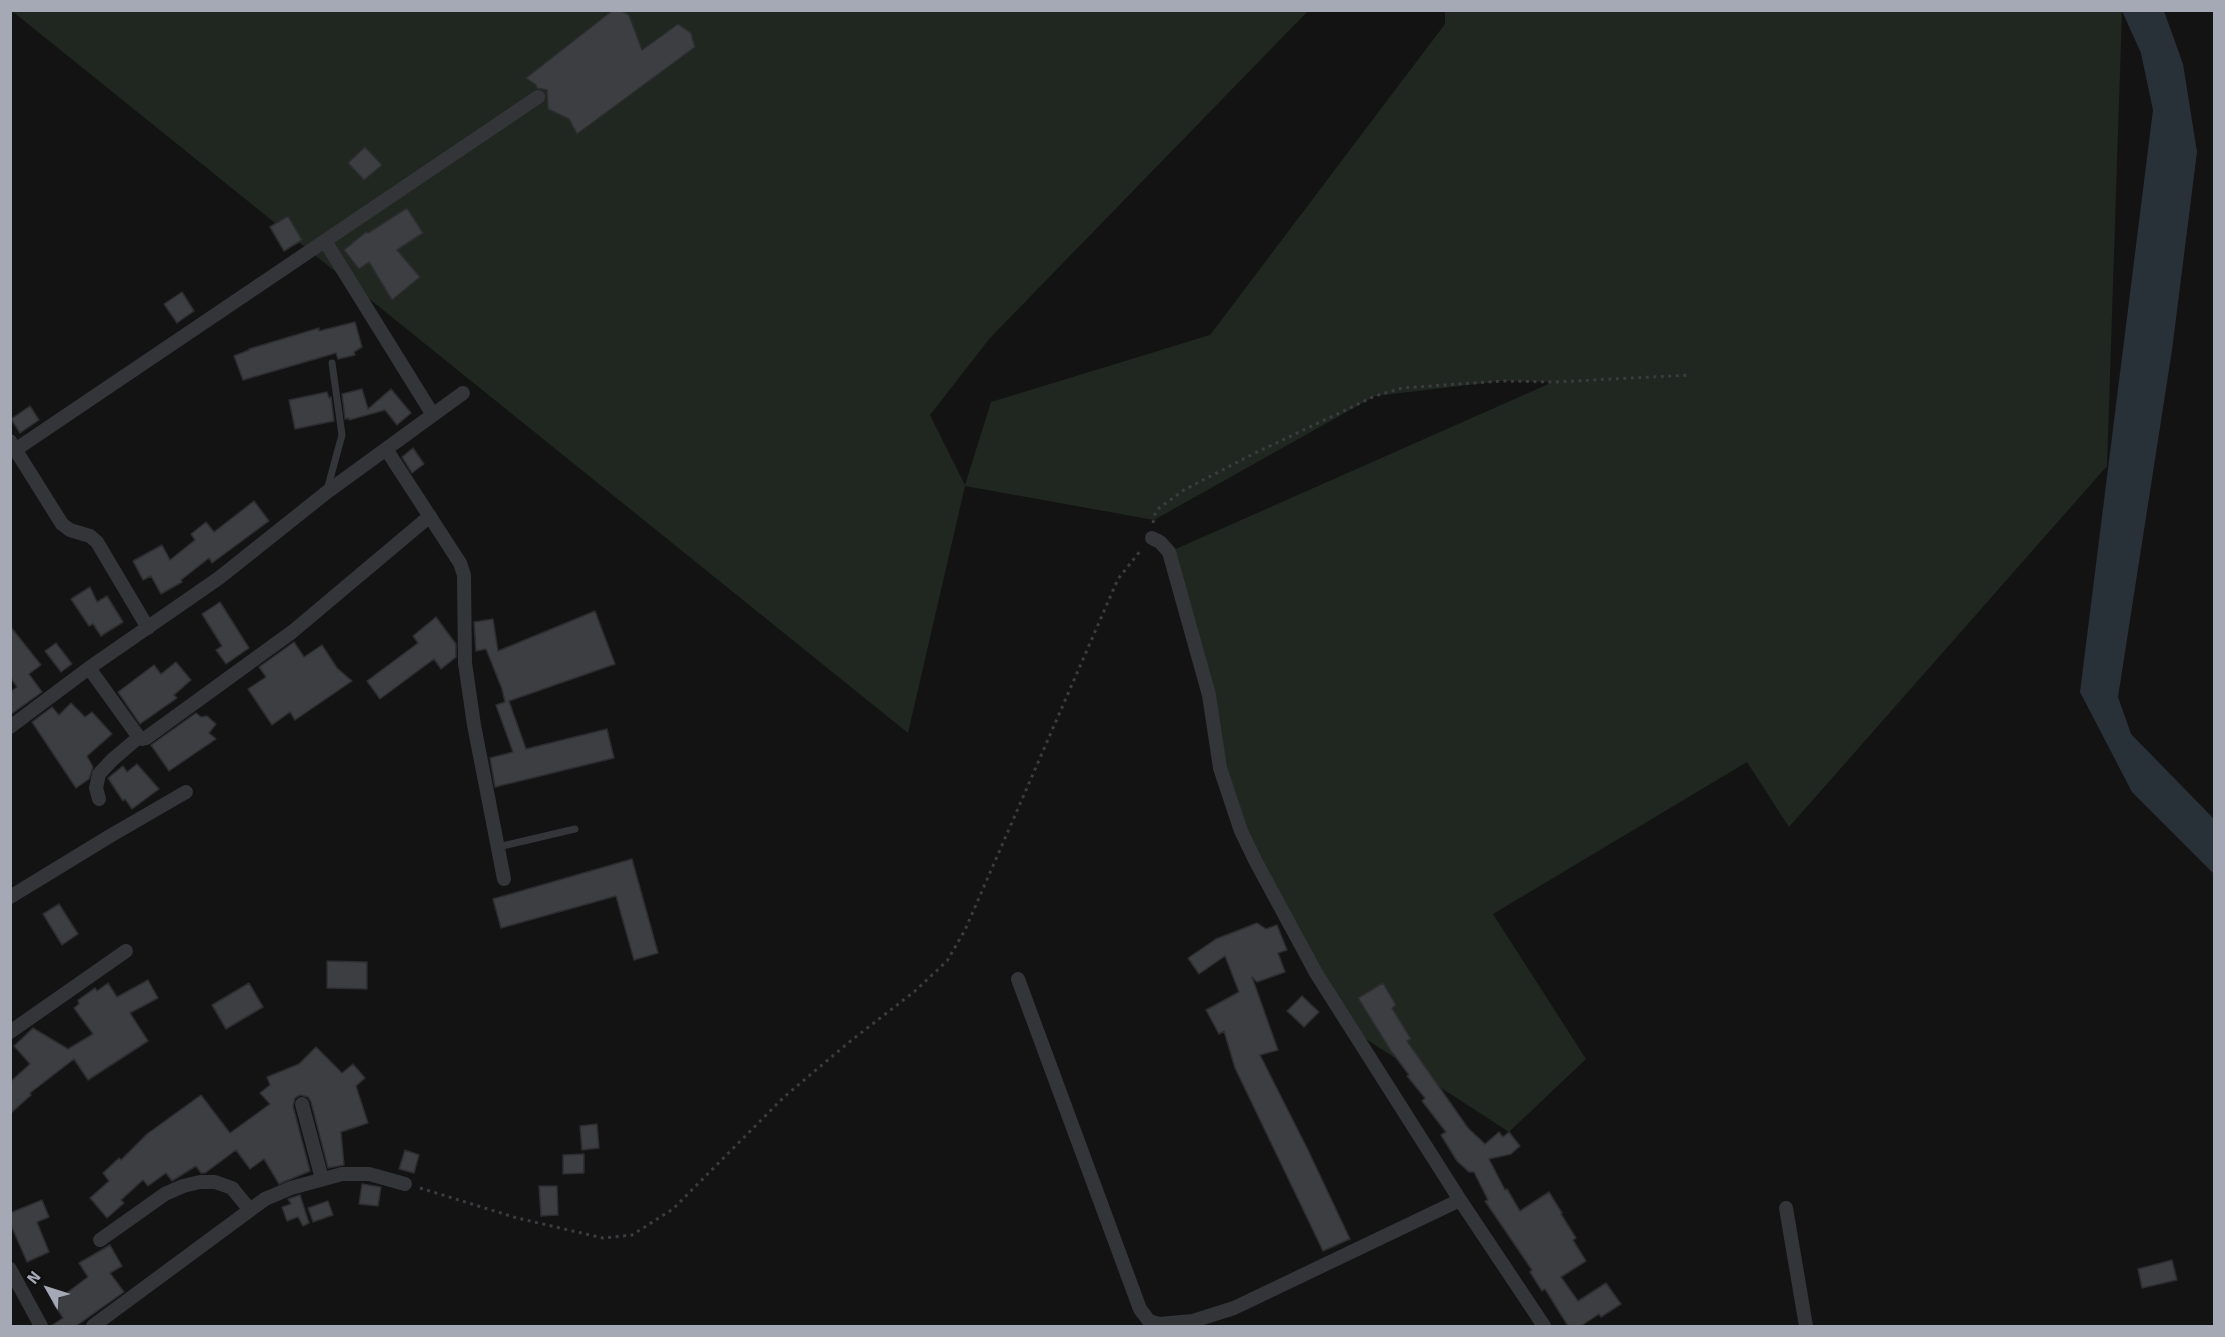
<!DOCTYPE html>
<html>
<head>
<meta charset="utf-8">
<style>
  body { margin:0 }
  #map { position:relative; width:2225px; height:1337px; overflow:hidden; background:#131314; font-family:Signika,sans-serif }
  canvas { display:block }
  .frame { position:absolute; inset:0; border:12px solid #a4a9b5; pointer-events:none }
  .north { position:absolute; left:18px; top:1259px; width:60px; height:60px; -webkit-text-stroke:4px #0e0e0f; paint-order:stroke; rotate:309deg; font-size:16px; font-weight:700; line-height:24px; text-align:center; color:#a4a9b5 }
  .north::after { content:''; display:block; margin:auto; width:21px; height:27px; background:#a4a9b5; clip-path:polygon(50% 0,100% 100%,50% 72%,0 100%) }
</style>
</head>
<body>
<div id="map">
<canvas width="2225" height="1337"></canvas>
<div class="frame"></div>
<div class="north">N</div>
</div>
<script>
const context = document.querySelector('canvas').getContext('2d');
context.lineJoin = 'round';
function fillPath(path, color) { context.fillStyle = color; context.fill(path, 'evenodd'); }
const shape = rows => new Path2D(rows.map(r => 'M' + r).join(''));
function trace(path, color, width, dash) { context.strokeStyle = color; context.lineWidth = width; context.lineCap = dash ? 'butt' : 'round'; context.setLineDash(dash || []); context.stroke(path); }
fillPath(shape([
  [12,11,1308,11,990,338,930,415,965,485,991,402,1210,335,1445,24,1445,11,2122,11,2107,466,1789,827,1747,762,1493,914,1586,1059,1509,1132,1352,1030,1230,803,1169,552,1553,382,1502,381,1375,396,1154,520,965,486,908,733]
]), '#1f2720');
fillPath(shape([
  [2122,11,2164,11,2183,64,2197,152,2172,350,2118,697,2131,734,2214,819,2214,874,2132,792,2080,692,2153,110,2141,53]
]), '#293138');
const building = shape([
  [613,10,620,10,629,15,642,50,678,24,691,33,695,47,577,134,569,119,548,109,547,90,537,88,536,85,526,78,613,10],
  [365,147,382,165,364,180,348,163,365,147],
  [407,208,423,233,397,250,420,277,392,300,369,262,359,269,344,250,366,232,368,233,407,208],
  [288,216,302,240,284,251,270,227,288,216],
  [182,292,194,311,177,323,164,304,182,292],
  [355,322,362,347,354,352,355,355,338,359,336,353,243,380,234,356,249,350,249,349,319,328,319,331,355,322],
  [362,389,368,409,391,389,411,413,397,425,385,410,349,420,349,418,345,419,342,394,362,389],
  [327,392,329,398,331,397,334,421,295,429,289,400,327,392],
  [30,406,39,420,20,433,11,419,30,406],
  [413,448,424,464,412,473,402,457,413,448],
  [254,501,269,521,212,563,209,558,181,580,182,582,161,594,151,576,143,580,133,561,162,545,170,560,195,540,191,534,206,522,214,532,254,501],
  [90,587,97,602,107,596,123,622,101,636,93,624,89,626,71,599,90,587],
  [220,602,249,648,226,664,216,650,222,646,202,614,220,602],
  [595,611,615,664,509,701,526,749,607,729,614,758,495,787,490,758,513,752,496,705,505,702,502,689,486,649,476,651,474,622,493,619,498,651,595,611],
  [436,617,456,644,456,657,441,669,434,659,380,699,367,681,418,643,413,636,436,617],
  [10,626,41,665,29,674,42,692,10,715,10,692,17,687,10,677,10,626],
  [294,642,304,657,322,645,337,668,352,681,295,720,290,712,272,725,248,689,266,677,259,667,294,642],
  [56,643,72,664,61,672,45,651,56,643],
  [176,662,191,680,174,695,177,698,140,724,118,692,154,665,161,674,176,662],
  [71,703,85,717,92,712,112,734,87,756,93,767,89,779,76,788,32,722,52,707,59,715,71,703],
  [196,713,201,717,207,716,216,724,209,733,216,739,169,771,151,745,196,713],
  [137,764,159,789,132,809,125,799,123,801,108,778,123,766,127,772,137,764],
  [632,859,658,953,634,960,616,896,501,928,493,899,632,859],
  [59,904,78,934,62,945,43,914,59,904],
  [1257,923,1266,929,1277,925,1287,950,1278,953,1285,972,1257,982,1252,977,1278,1050,1260,1055,1308,1150,1350,1239,1323,1251,1235,1068,1224,1031,1219,1034,1206,1010,1239,992,1225,956,1199,974,1188,958,1216,939,1257,923],
  [327,961,367,962,367,989,327,988,327,961],
  [148,980,158,998,130,1013,148,1041,88,1080,74,1059,30,1093,31,1095,10,1114,10,1082,30,1064,14,1046,33,1028,68,1049,93,1034,74,1008,79,1004,78,1000,95,988,97,991,108,983,117,997,148,980],
  [249,983,263,1007,226,1029,212,1005,249,983],
  [1383,983,1396,1005,1392,1008,1411,1039,1407,1041,1468,1128,1485,1144,1499,1132,1503,1137,1509,1132,1520,1146,1511,1154,1489,1159,1505,1190,1507,1189,1520,1211,1549,1192,1562,1213,1561,1214,1576,1238,1573,1240,1586,1261,1561,1277,1578,1301,1606,1283,1621,1304,1601,1317,1599,1314,1581,1326,1568,1326,1545,1289,1542,1291,1530,1272,1532,1270,1485,1201,1488,1200,1474,1172,1469,1172,1457,1161,1441,1135,1446,1132,1422,1101,1425,1098,1407,1076,1409,1075,1391,1051,1358,998,1383,983],
  [1302,996,1319,1012,1304,1027,1287,1011,1302,996],
  [316,1047,342,1073,353,1064,365,1078,356,1086,368,1123,341,1132,344,1165,328,1168,311,1102,308,1097,300,1095,295,1098,293,1106,310,1171,279,1184,264,1159,250,1169,236,1150,205,1173,201,1173,196,1166,172,1181,166,1173,148,1186,143,1180,121,1200,124,1203,107,1218,90,1198,109,1181,103,1173,119,1158,121,1160,147,1134,201,1095,230,1133,270,1104,260,1093,270,1085,267,1077,299,1064,316,1047],
  [597,1124,599,1148,582,1150,580,1126,597,1124],
  [405,1150,419,1155,414,1173,399,1169,405,1150],
  [584,1154,584,1173,563,1174,563,1155,584,1154],
  [362,1184,381,1187,378,1206,359,1204,362,1184],
  [539,1186,557,1186,558,1215,541,1216,539,1186],
  [300,1195,309,1223,303,1226,298,1217,287,1221,282,1207,291,1204,288,1199,300,1195],
  [42,1200,49,1217,37,1222,49,1252,27,1262,10,1223,10,1213,42,1200],
  [328,1201,333,1215,313,1222,308,1208,328,1201],
  [110,1245,122,1266,110,1273,124,1292,76,1326,51,1326,63,1318,53,1303,88,1277,79,1263,110,1245],
  [2172,1260,2177,1280,2142,1288,2138,1269,2172,1260]
]);
fillPath(building, '#3d3e41');
trace(building, '#2d2d30', 1.5);
trace(shape([
  [1153,523,1155,514,1158,509,1184,490,1253,454,1375,396,1402,388,1502,381,1555,382,1690,375],
  [420,1188,517,1218,603,1238,632,1235,673,1209,784,1097,848,1043,915,991,947,961,965,930,1118,579,1141,550]
]), '#3a3c40', 3, [3, 4.5]);
trace(shape([
  [327,490,342,435,332,363],
  [498,847,575,829]
]), '#343539', 7);
trace(shape([
  [325,241,433,415],
  [10,441,62,524,70,530,90,536,97,542,148,628],
  [386,449,460,563,464,575,465,663,474,725,504,879],
  [15,450,538,97],
  [1152,538,1160,542,1169,552,1209,695,1220,768,1241,831,1256,862,1316,973,1460,1200,1544,1326],
  [89,668,138,736,142,739,146,738,292,632,430,516],
  [10,727,89,668,219,578,327,492,463,393],
  [99,799,96,788,99,774,112,760,139,737],
  [10,897,110,836,186,792],
  [1018,979,1140,1309,1149,1321,1159,1324,1193,1321,1234,1308,1460,1200],
  [10,1032,126,951],
  [302,1104,322,1179],
  [1786,1208,1806,1326],
  [100,1240,165,1194,183,1186,200,1182,215,1182,232,1188,250,1210],
  [10,1269,41,1326],
  [93,1326,265,1199,291,1188,342,1174,369,1174,405,1184]
]), '#343539', 14);
</script>
</body>
</html>
